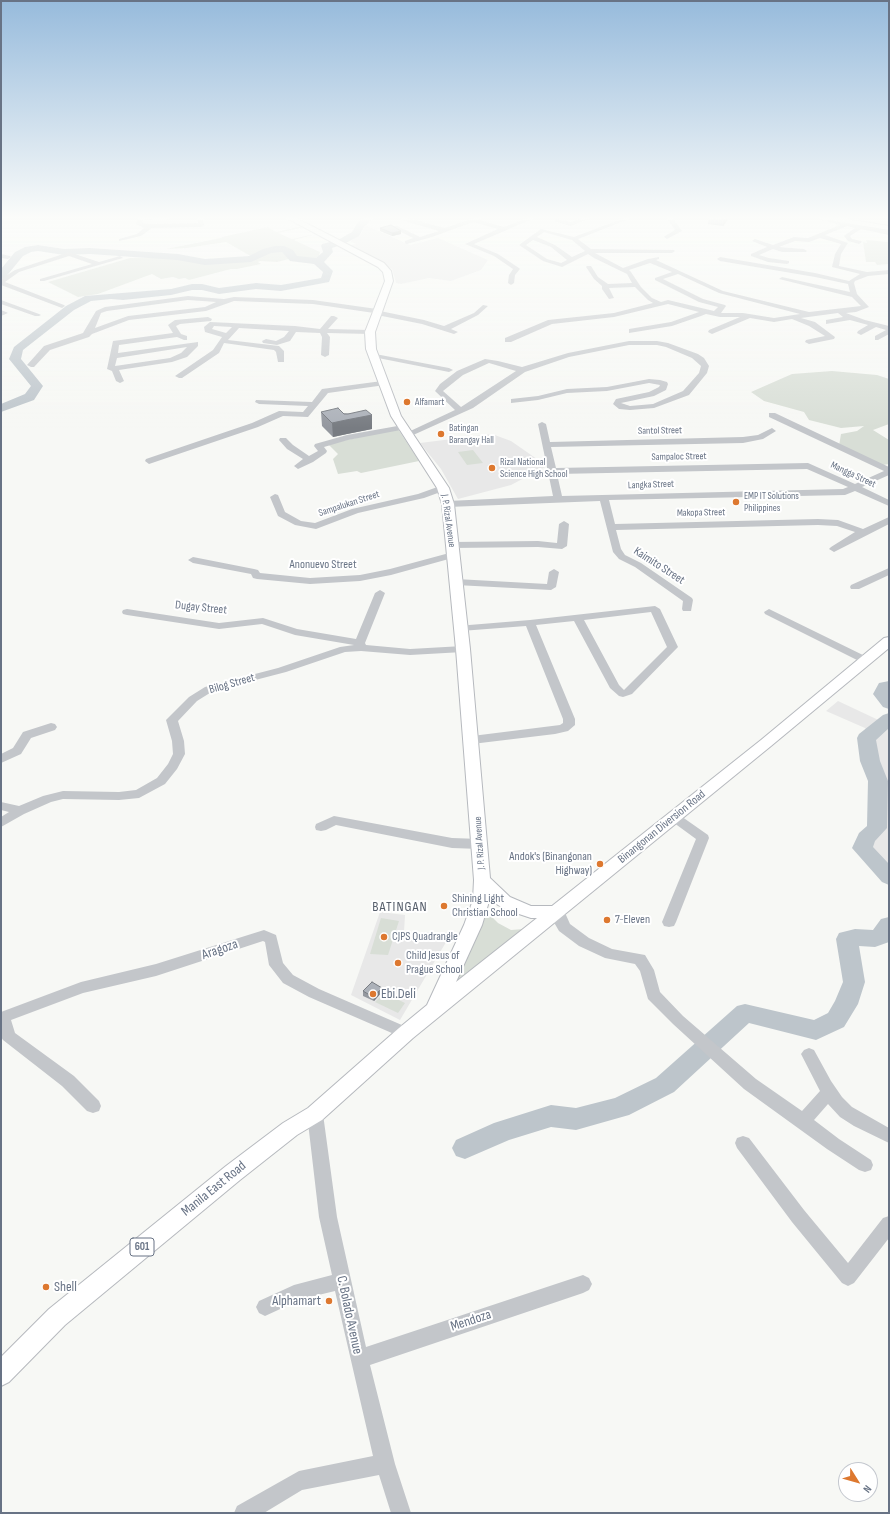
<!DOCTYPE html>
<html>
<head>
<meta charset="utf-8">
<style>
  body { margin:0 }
  #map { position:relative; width:890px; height:1514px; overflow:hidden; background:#f7f8f5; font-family:"Sofia Sans Condensed",sans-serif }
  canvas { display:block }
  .frame { position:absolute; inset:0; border:2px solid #687385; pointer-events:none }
  .north { position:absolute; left:838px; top:1462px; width:40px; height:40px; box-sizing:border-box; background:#fff; border:1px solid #c3c7ce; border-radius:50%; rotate:127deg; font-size:11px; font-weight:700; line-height:16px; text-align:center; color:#687385 }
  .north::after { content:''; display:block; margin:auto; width:14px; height:18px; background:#dd782f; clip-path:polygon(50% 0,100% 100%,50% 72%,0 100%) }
</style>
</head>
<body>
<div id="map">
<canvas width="890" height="1514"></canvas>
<div class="frame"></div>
<div class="north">N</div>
</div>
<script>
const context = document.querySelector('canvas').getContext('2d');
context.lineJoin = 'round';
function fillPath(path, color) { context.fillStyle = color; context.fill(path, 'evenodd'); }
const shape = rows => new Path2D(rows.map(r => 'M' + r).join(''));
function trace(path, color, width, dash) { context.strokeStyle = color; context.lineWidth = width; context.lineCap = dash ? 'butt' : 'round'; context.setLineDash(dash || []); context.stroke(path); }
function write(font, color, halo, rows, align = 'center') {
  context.font = font + ' "Sofia Sans Condensed",sans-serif'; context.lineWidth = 4; context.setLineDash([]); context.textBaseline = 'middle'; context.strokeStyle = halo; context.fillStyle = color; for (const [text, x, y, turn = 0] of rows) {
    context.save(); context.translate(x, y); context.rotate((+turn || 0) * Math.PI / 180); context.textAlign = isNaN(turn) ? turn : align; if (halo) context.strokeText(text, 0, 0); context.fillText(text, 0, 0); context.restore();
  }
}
fillPath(shape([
  [365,225,410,245,438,238,488,260,481,270,451,281,429,278,401,284,396,283,392,269,350,245,356,244,350,241,361,234],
  [492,434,511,441,547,466,511,485,458,499,441,469,420,443],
  [838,701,889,725,889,871,871,850,868,843,882,826,882,784,871,738,865,728,826,711],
  [380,912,405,915,404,932,452,932,400,1020,351,995]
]), '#e8e8e8');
fillPath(shape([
  [303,226,304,227,278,233,292,239,316,234,294,240,320,252,319,256,316,258,306,259,297,257,277,262,260,261,258,262,261,264,237,269,231,269,189,280,185,278,179,279,173,277,161,279,152,274,98,294,78,297,48,282,130,258,169,257,206,263,250,260,254,258,226,242,187,248,166,249,221,238,222,237,268,227,276,232],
  [866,240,888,242,889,240,889,264,877,265,875,262,866,262,863,242,867,243],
  [832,371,877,375,889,379,889,424,873,430,889,440,889,464,883,465,839,446,841,434,857,431,864,426,841,428,809,420,804,412,764,401,751,392,792,374],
  [398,429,419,461,361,473,357,471,338,474,333,459,338,454,328,444],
  [473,450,483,463,467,465,458,452],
  [481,902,490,915,498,923,511,930,524,929,442,996],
  [381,918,399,921,388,955,370,954],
  [384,993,405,1003,398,1013,375,1002]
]), '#d8ded6');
fillPath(shape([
  [364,217,374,217,364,227,359,236,344,244,332,248,333,252,324,262,333,271,329,282,281,291,256,289,219,294,202,290,192,290,171,295,123,300,111,299,91,301,74,310,23,350,21,359,43,386,34,400,1,412,1,404,25,394,31,386,9,359,14,347,66,306,85,296,171,289,192,284,202,284,219,288,256,283,281,285,321,278,323,272,314,264,290,261,282,252,271,253,251,262,205,265,177,260,90,254,64,255,38,251,31,252,23,256,5,278,1,279,1,269,15,252,25,247,38,245,64,249,90,248,178,254,205,259,249,256,263,249,275,246,284,246,293,250,297,256,316,258,323,252,321,246,322,244,338,240,352,232,357,224,364,217],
  [889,681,889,709,883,707,873,694,879,683,889,681],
  [889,713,889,728,876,740,880,761,888,781,887,828,875,841,873,847,889,864,889,885,882,882,852,848,859,833,867,826,868,781,860,761,857,738,859,734,883,715,889,713],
  [889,917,889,942,875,947,859,946,865,982,858,1004,844,1027,816,1040,749,1023,674,1092,629,1115,576,1130,551,1127,509,1140,465,1159,456,1156,452,1148,456,1140,494,1123,551,1105,576,1108,615,1098,656,1078,737,1006,745,1004,814,1020,828,1013,835,1001,843,982,836,939,839,933,855,929,873,930,881,919,889,917]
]), '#bdc5cb');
const major = shape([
  [285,217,294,217,384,263,391,271,393,281,375,332,376,349,401,416,449,488,454,504,470,649,490,878,510,897,531,906,552,906,761,740,884,638,889,637,889,648,771,746,413,1038,322,1120,297,1135,240,1180,65,1325,9,1382,1,1386,1,1357,49,1309,226,1166,283,1123,308,1108,399,1028,427,1005,464,925,473,900,474,880,456,649,442,504,437,488,391,416,366,349,365,332,385,281,383,272,378,267,285,217],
  [490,898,498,905,507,910,531,918,537,918,456,982,482,925,490,898],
  [819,217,833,217,889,226,889,230,822,219,819,217]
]);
trace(major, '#b6b9be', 2);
fillPath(shape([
  [138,217,172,217,169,219,143,220,142,223,150,224,198,223,197,217,203,217,204,225,201,227,152,228,141,236,119,241,119,239,137,234,144,228,136,224,138,217],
  [403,217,445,228,477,217,484,217,479,220,504,227,530,217,537,217,474,244,498,254,519,268,520,269,515,275,514,283,511,285,508,283,509,275,513,269,494,256,465,244,498,229,473,222,432,237,407,244,405,243,405,241,413,238,393,228,393,226,397,226,420,237,439,231,401,220,400,219,403,217],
  [438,217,446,217,443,219,438,217],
  [585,217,592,217,571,226,554,221,557,219,571,222,585,217],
  [627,217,634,217,578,239,591,249,674,250,675,251,672,253,595,253,623,268,648,259,659,257,659,259,656,260,723,291,809,312,861,306,852,297,779,279,782,277,850,292,848,284,815,277,720,261,717,259,720,257,815,273,849,281,860,274,832,267,835,254,841,244,820,238,809,242,795,241,779,247,804,249,807,251,806,252,782,252,773,249,759,255,769,258,789,261,789,263,787,264,768,262,751,256,751,254,767,247,752,241,755,239,773,245,794,237,808,238,840,225,830,222,825,218,827,217,834,220,889,231,889,235,861,229,850,236,852,239,861,241,862,242,859,244,848,241,844,236,855,228,847,226,825,235,848,243,841,254,839,266,867,272,889,270,889,274,868,276,855,281,854,283,857,294,869,307,856,312,846,313,865,320,889,326,889,334,878,340,875,340,875,336,886,330,876,327,861,335,857,333,858,331,868,325,850,320,826,324,826,320,843,317,838,313,801,318,815,322,835,337,834,339,809,344,805,342,806,340,825,336,809,326,792,319,774,322,750,318,712,334,708,332,709,330,740,317,720,317,706,314,701,316,672,326,629,333,629,329,671,322,699,312,668,304,614,317,552,324,511,342,505,342,505,338,548,320,614,313,653,303,648,300,635,287,609,288,614,298,609,299,602,289,602,286,594,279,586,267,587,266,591,266,598,277,608,284,632,283,627,274,594,258,588,254,562,267,543,261,519,245,541,229,574,237,627,217],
  [544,232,572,240,585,251,572,257,555,245,537,237,544,232],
  [533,240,551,247,567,260,561,263,547,259,526,245,533,240],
  [650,263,672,272,655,278,655,280,699,302,718,307,714,311,668,300,661,302,652,298,641,287,631,272,629,270,650,263],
  [678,274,719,293,800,314,774,318,743,313,721,313,726,306,725,305,703,299,663,279,678,274],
  [666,217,672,217,682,231,667,239,664,237,665,236,675,230,666,217],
  [69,252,99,262,120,256,123,258,44,281,40,281,40,279,92,264,69,256,19,272,5,282,64,305,65,306,62,308,1,285,1,279,15,270,69,252],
  [1,254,10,256,11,257,8,259,1,258,1,254],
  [188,296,224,299,234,297,313,300,377,309,380,311,424,320,444,326,474,313,483,305,488,306,478,315,451,329,458,332,454,334,422,324,377,315,374,313,313,304,234,301,206,311,129,320,92,334,89,337,50,350,34,367,31,367,27,365,44,346,83,333,96,311,105,307,188,296],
  [188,300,216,302,205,307,128,316,95,328,101,313,107,311,188,300],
  [1,300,39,314,41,315,39,316,35,316,1,304,1,300],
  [1,310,6,312,8,313,1,316,1,310],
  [331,316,334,316,338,318,328,329,370,330,374,332,370,334,327,333,330,337,329,355,325,357,321,355,322,337,320,333,296,332,290,341,277,345,263,343,262,341,266,339,276,341,284,337,289,331,239,328,228,340,279,346,284,351,284,362,278,362,276,352,274,350,224,343,219,353,182,378,179,378,175,376,213,350,222,337,205,332,204,327,210,322,295,326,320,329,331,316],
  [214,326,232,327,226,333,212,329,214,326],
  [208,317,212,319,211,321,180,324,176,326,181,334,187,336,187,340,184,340,177,337,119,345,118,353,198,342,198,346,187,357,172,362,119,370,124,381,120,383,116,381,112,371,107,369,113,341,173,333,168,325,175,320,208,317],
  [187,347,181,353,170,358,115,366,117,358,187,347],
  [629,341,657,341,668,343,698,354,704,358,709,366,707,373,689,395,654,408,630,410,619,409,613,404,616,399,649,392,659,387,660,385,649,383,607,391,567,393,538,400,511,403,511,399,538,396,567,389,607,387,649,379,660,380,667,382,668,384,666,390,654,396,621,403,630,406,653,404,683,391,699,373,701,366,692,358,666,347,657,345,629,345,569,357,525,372,473,408,411,436,408,437,404,434,455,410,435,391,440,384,457,371,485,359,498,361,522,367,568,353,629,341],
  [489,363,516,371,461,407,443,391,463,375,489,363],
  [370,353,449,368,453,370,449,372,373,357,369,355,370,353],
  [382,381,385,381,385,385,328,393,308,417,283,416,258,427,152,463,149,464,145,461,146,459,252,423,279,411,303,412,308,406,259,404,255,402,256,400,312,402,322,389,382,381],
  [769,413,775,413,889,467,889,475,862,487,889,500,889,506,855,491,845,495,609,500,615,524,818,519,838,520,863,529,889,517,889,524,834,552,829,549,831,547,855,532,837,526,818,525,616,530,621,549,625,555,641,563,692,598,693,600,691,611,683,611,682,609,683,601,635,567,619,559,613,552,600,501,448,507,443,504,448,501,553,496,538,424,542,422,546,424,550,442,743,437,758,435,772,428,776,431,763,439,743,443,551,447,556,468,808,463,855,484,884,471,769,417,769,413],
  [807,469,848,487,843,489,562,496,557,474,807,469],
  [403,425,407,427,406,429,348,440,324,447,327,451,326,453,313,462,298,469,294,466,303,459,287,449,279,440,280,438,286,438,293,445,309,456,318,451,314,446,315,444,347,435,403,425],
  [443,485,447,488,446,490,424,498,358,513,316,529,295,525,278,516,270,497,275,494,278,495,285,512,301,521,315,523,352,509,418,494,443,485],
  [564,521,569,524,567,546,562,549,538,547,453,548,448,545,453,542,538,541,557,543,559,524,564,521],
  [453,552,458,555,456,557,391,575,360,581,310,584,257,579,253,578,251,574,193,563,188,560,193,557,254,569,258,570,260,573,310,578,360,575,390,569,453,552],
  [889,568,889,575,859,589,851,589,850,587,851,585,889,568],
  [554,569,559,572,556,587,551,590,456,585,451,582,456,579,547,584,549,572,554,569],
  [380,590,385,593,365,643,366,645,410,649,463,646,468,649,463,652,410,655,361,651,345,652,286,672,213,691,197,701,178,721,184,741,185,754,177,769,165,784,139,798,119,800,63,799,51,802,24,814,1,827,1,817,9,812,1,810,1,802,19,806,43,796,63,791,119,792,136,790,157,778,168,764,173,754,172,741,166,720,189,697,205,687,278,668,340,647,354,645,295,635,262,624,219,629,127,615,123,614,122,612,123,610,127,609,219,623,263,618,297,629,356,639,375,593,380,590],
  [655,606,660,609,678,647,632,694,623,697,619,696,610,688,574,621,536,625,575,719,575,725,568,731,555,734,472,744,468,743,466,740,468,737,472,736,560,725,563,723,563,719,526,626,461,631,457,630,456,628,457,626,530,620,655,606],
  [651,612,667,647,624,690,619,685,584,620,651,612],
  [769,609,869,658,870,660,869,662,861,662,765,614,764,612,769,609],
  [51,723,55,724,57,727,55,730,31,738,21,754,1,763,1,754,13,748,23,732,51,723],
  [674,813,678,814,708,835,709,838,676,922,674,926,669,927,664,926,662,922,696,839,670,820,668,817,670,814,674,813],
  [334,816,452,838,480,839,485,841,486,844,485,847,480,849,452,848,336,825,326,830,321,831,316,830,315,827,316,824,334,816],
  [555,907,560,908,566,915,570,924,589,938,612,949,645,955,654,970,660,992,683,1016,756,1079,802,1111,820,1091,801,1054,804,1050,809,1048,814,1050,831,1081,842,1097,852,1107,889,1128,889,1143,854,1126,840,1117,828,1104,814,1120,839,1139,871,1160,873,1165,871,1170,865,1172,859,1170,827,1149,744,1089,673,1024,648,999,640,971,635,964,605,958,579,946,559,931,548,912,550,908,555,907],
  [264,930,276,935,283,963,293,975,319,989,411,1029,414,1033,411,1037,406,1039,401,1037,309,997,283,983,269,965,265,942,263,941,156,976,83,993,11,1020,15,1033,74,1076,99,1101,101,1106,99,1111,93,1113,87,1111,62,1086,3,1040,1,1037,1,1012,81,982,156,964,264,930],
  [315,1107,321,1109,323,1114,337,1217,366,1347,583,1275,589,1278,592,1284,589,1290,583,1293,370,1365,395,1464,411,1513,391,1513,379,1475,302,1490,264,1513,234,1513,237,1506,299,1471,373,1456,335,1291,302,1299,265,1316,259,1313,256,1307,259,1301,294,1285,332,1275,319,1217,307,1114,309,1109,315,1107],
  [743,1136,749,1138,804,1210,848,1263,883,1218,889,1216,889,1238,854,1283,848,1286,842,1283,792,1222,737,1148,735,1143,737,1138,743,1136]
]), '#c3c6ca');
fillPath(major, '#fff');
fillPath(shape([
  [709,216,731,216,723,226,708,224],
  [380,228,401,234,392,236,380,231],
  [321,412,372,415,372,429,347,434,333,437,322,426],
  [363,991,382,992,374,1001,363,996]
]), '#94989f');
fillPath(shape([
  [724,216,731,216,723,226],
  [401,231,401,234,392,236,392,233],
  [372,415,372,429,347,434,333,437,332,423,346,420],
  [382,988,382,992,374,1001,373,997]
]), '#787c82');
const building = shape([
  [391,225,401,231,392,233,380,228,391,225],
  [338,408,344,414,348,414,366,410,372,415,346,420,332,423,321,412,338,408],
  [372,982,382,988,373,997,363,991,372,982]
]);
fillPath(building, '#acb1b9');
trace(building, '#787c82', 1);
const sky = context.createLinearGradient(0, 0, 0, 428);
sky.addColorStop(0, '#97bbdc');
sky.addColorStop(0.51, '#fbfcfa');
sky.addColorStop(1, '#fbfcfa00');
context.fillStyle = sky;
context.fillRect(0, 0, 890, 428);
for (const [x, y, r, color] of [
  [407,402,4,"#dd782f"],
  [441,434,4,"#dd782f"],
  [492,468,4,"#dd782f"],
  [736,502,4,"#dd782f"],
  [600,864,4,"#dd782f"],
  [444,906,4,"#dd782f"],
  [607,920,4,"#dd782f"],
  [384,937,4,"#dd782f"],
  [398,963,4,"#dd782f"],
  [373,994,4,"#dd782f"],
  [46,1287,4,"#dd782f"],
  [329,1301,4,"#dd782f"]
]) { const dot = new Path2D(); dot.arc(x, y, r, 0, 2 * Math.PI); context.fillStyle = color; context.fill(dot); trace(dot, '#fff', 1.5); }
write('10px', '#687385', '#fff', [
  ["Alfamart",415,402],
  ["Batingan",449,428],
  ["Barangay Hall",449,440],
  ["Rizal National",500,462],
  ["Science High School",500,474],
  ["EMP IT Solutions",744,496],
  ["Philippines",744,508]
], 'left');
write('10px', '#687385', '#fff', [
  ["Santol Street",660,431,-1],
  ["Sampaloc Street",679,457,-1],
  ["Mangga Street",853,475,25],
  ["Langka Street",651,485,-2],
  ["Sampalukan Street",349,504,-18],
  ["Makopa Street",701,513,-1],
  ["J. P. Rizal Avenue",448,521,82],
  ["J. P. Rizal Avenue",480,843,-94]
]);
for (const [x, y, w] of [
  [142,1247,24]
]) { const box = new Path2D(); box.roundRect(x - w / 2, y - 9, w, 18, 3); context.fillStyle = '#fff'; context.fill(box); trace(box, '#687385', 1); }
write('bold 11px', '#687385', null, [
  ["601",142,1247]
]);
write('12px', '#687385', '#fff', [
  ["Anonuevo Street",323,565],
  ["Kaimito Street",659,566,33],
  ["Dugay Street",201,608,6],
  ["Bilog Street",232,684,-16],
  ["Binangonan Diversion Road",662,827,-39]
]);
write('12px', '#687385', '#fff', [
  ["Andok's (Binangonan",592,857,"right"],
  ["Highway)",592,871,"right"],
  ["Shining Light",452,899],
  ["Christian School",452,913],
  ["7-Eleven",615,920],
  ["CJPS Quadrangle",392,937],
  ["Child Jesus of",406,956],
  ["Prague School",406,970]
], 'left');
context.letterSpacing = '1px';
write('14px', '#555d6a', '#fff', [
  ["BATINGAN",400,907]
]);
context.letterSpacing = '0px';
write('14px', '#687385', '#fff', [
  ["Aragoza",220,950,-19],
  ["Manila East Road",214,1189,-39],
  ["C. Bolado Avenue",349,1315,78],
  ["Mendoza",471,1321,-18]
]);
write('14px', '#687385', '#fff', [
  ["Ebi.Deli",381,994],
  ["Shell",54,1287],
  ["Alphamart",321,1301,"right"]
], 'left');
</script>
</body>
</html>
